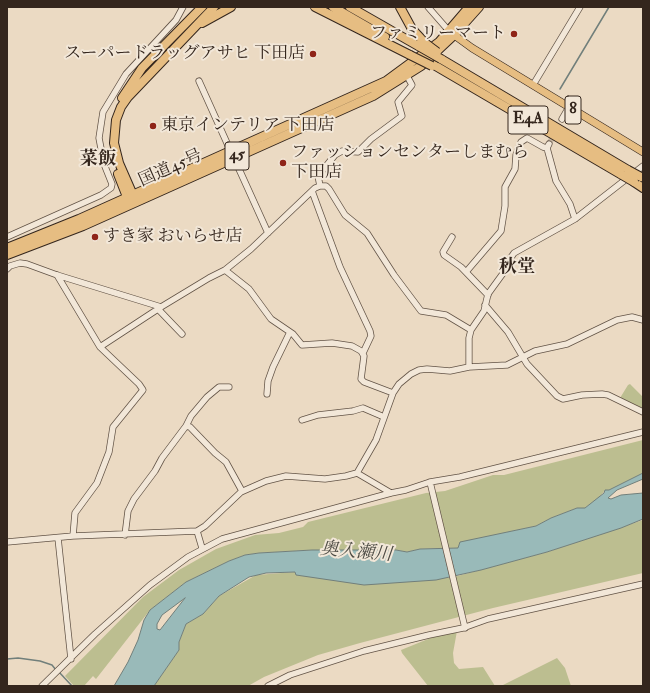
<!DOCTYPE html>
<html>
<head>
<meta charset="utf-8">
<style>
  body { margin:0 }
  #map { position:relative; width:650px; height:693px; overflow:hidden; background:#ebdac3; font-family:"IM FELL Double Pica",serif }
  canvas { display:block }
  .frame { position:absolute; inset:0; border:8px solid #34261d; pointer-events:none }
</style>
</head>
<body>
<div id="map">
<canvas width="650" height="693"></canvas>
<div class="frame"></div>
</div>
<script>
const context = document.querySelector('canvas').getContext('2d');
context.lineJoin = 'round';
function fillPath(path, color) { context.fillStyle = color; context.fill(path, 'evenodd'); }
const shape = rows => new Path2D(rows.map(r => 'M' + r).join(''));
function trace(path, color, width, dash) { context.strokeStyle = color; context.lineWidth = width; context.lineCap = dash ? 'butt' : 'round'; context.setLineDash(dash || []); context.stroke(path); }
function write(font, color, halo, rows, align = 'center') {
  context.font = font + ' "IM FELL Double Pica","Noto Serif JP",serif'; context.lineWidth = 4; context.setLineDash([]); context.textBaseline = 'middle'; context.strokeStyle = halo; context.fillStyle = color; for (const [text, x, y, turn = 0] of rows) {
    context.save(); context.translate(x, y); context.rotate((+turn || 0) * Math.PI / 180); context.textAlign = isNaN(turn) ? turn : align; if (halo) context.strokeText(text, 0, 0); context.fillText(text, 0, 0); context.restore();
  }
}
fillPath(shape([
  [630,384,643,397,643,410,620,398,628,385],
  [643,440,643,473,609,490,605,490,599,498,585,508,577,508,551,518,536,526,460,543,458,548,420,549,407,552,396,550,312,550,259,553,245,555,229,561,186,582,150,610,96,679,93,676,84,686,74,686,65,676,143,597,179,570,216,549,255,535,279,533,303,527,308,522,426,493,445,491,493,475,504,475],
  [643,520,643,573,493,608,360,643,318,655,264,677,248,686,154,686,179,650,179,642,186,624,203,614,219,596,256,575,295,572,296,575,436,580,442,577,450,578,547,552],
  [457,631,453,653,454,663,459,669,483,667,495,686,428,686,402,653,401,650,433,637],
  [557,658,565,668,571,686,501,686]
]), '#bcbe90');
const water = shape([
  [643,473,643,479,617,490,608,498,611,499,621,495,643,493,643,519,621,528,547,552,481,570,436,580,364,585,296,575,295,572,266,573,249,577,219,596,203,614,186,624,179,642,179,650,154,686,114,686,128,662,138,640,144,620,150,610,186,582,229,561,245,555,259,553,312,550,396,550,407,552,420,549,458,548,460,542,536,526,551,518,577,508,585,508,604,493,605,490,609,490,643,473],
  [185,598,160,630,157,629,157,624,162,615,185,598]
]);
fillPath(water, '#99bab9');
trace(water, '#717f7b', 1);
trace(shape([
  [560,89,609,7],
  [7,659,18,658,40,661,52,665,56,670],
  [59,672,72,686]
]), '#717f7b', 1.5);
trace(shape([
  [549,144,562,119]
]), '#c6b6a2', 5.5, [5.5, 3]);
const minor = shape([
  [428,7,449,31],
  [199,81,231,152],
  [533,85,580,7],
  [562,119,569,107],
  [549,144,547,148,556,181,570,204,575,219],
  [234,158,268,233],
  [320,186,318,176,335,155,342,151,358,152,371,139,402,116,398,102,412,85,407,76],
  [312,191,340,267,370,331,371,336,363,353],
  [7,237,101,195,111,188,112,184,104,164,99,138,103,112,126,74,176,20,183,7],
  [452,237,443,252,444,255,461,267,488,295],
  [7,269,10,266,20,263,27,264,57,275,161,307],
  [225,270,249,289,271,319,293,334,302,345,332,343,352,346,361,351,364,356,361,379,364,382,393,393],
  [466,272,501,231,505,206,505,187,515,169,516,155,521,142,527,138,543,147,547,148],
  [57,275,100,347,139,384,143,390,113,427,109,452,97,483,75,513,73,536],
  [485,305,508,332,527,364,557,396,563,399,582,395,602,394,608,395,643,412],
  [158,309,182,334],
  [100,347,161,307,209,278,225,270,251,249,315,188,320,186,326,186,329,189,345,215,367,233,394,275,421,311,446,315,471,330],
  [469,367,469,338,471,330,484,311,488,294,504,272,506,265,514,253,575,219,643,166],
  [267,394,268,381,273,367,290,332],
  [302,420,318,415,353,411,363,408,384,417],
  [186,426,191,416,207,397,219,387,229,387],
  [357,473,391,493],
  [430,482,465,628],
  [197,531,202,548],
  [125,535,128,511,134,499,155,471,162,458,186,426,190,427,215,453,226,462,242,491],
  [58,538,71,659],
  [7,542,73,536,197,531,205,526,241,492,266,481,286,476,325,479,346,476,357,473,376,440,393,393,399,384,411,374,419,370,427,369,450,371,469,367,507,365,535,351,567,344,617,320,632,317,643,320],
  [42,686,95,634,150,585,188,557,222,539,391,493,406,490,430,482,460,477,643,432],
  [268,686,290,675,364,651,429,635,463,628,488,619,528,610,643,584]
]);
const major = shape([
  [450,32,472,48,643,152]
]);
const highway = shape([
  [315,7,410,55],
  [333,7,385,37],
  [350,7,420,47],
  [400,7,412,29,425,43],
  [202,23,231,7],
  [441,59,628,170],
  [434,65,622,175],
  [122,98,142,68,202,7],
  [118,174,127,197,131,201],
  [634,182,643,188],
  [133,200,133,195,119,163,114,143,116,120,121,107,128,97,214,7],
  [7,248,79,219,386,81,439,42,469,7],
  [7,255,83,226,373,96,421,66,454,35,479,7]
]);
trace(minor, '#625346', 7);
trace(major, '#34261d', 8);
trace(highway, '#34261d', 10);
trace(minor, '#f2e7d8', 5.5);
trace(major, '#e6bd82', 7);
trace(highway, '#e6bd82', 8);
const highwayBridge = shape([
  [425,43,437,52],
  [420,47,441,59],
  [410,55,432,66],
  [628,170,641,177],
  [622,175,634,182]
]);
trace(highwayBridge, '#34261d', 10, []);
trace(highwayBridge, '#e6bd82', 8);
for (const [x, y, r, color] of [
  [514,34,4,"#8f2418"],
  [313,54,4,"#8f2418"],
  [153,126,4,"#8f2418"],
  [283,163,4,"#8f2418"],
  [95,237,4,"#8f2418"]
]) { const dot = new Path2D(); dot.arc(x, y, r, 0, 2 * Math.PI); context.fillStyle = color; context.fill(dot); trace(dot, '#f2e7d8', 1.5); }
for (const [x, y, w] of [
  [573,110,16],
  [528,120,40],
  [237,156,24]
]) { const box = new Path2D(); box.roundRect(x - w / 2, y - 14, w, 28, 3); context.fillStyle = '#f2e7d8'; context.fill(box); trace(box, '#34261d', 1); }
write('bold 16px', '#34261d', null, [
  ["8",573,110],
  ["E4A",528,120],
  ["45",237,156]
]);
write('17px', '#34261d', '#f2e7d8', [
  ["ファミリーマート",506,34,"right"],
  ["スーパードラッグアサヒ 下田店",305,54,"right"],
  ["東京インテリア 下田店",161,126],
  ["ファッションセンターしまむら",291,153],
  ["下田店",291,173],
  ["すき家 おいらせ店",103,237]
], 'left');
write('17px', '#34261d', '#f2e7d8', [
  ["国道45号",171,169,-24]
]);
write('bold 18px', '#34261d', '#f2e7d8', [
  ["菜飯",98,160],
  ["秋堂",517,268]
]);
write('italic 18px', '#4d4b44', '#f2e7d8', [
  ["奥入瀬川",356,553,5]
]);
</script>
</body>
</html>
